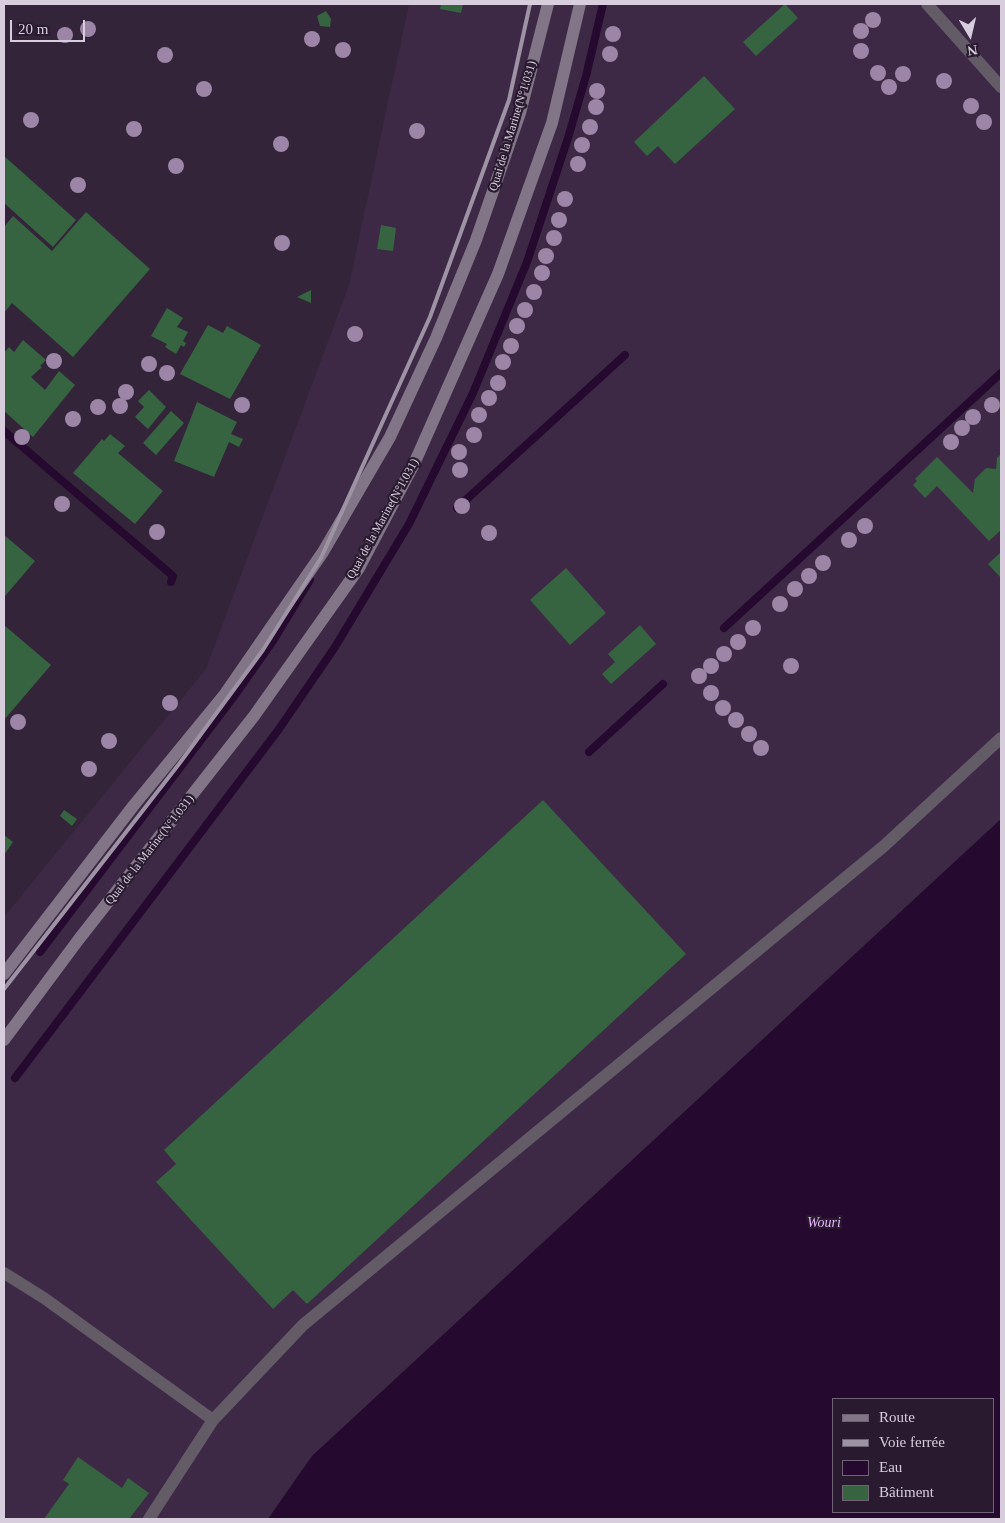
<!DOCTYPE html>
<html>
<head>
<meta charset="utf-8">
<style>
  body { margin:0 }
  #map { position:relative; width:1005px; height:1523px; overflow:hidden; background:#33243a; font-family:Georgia,serif }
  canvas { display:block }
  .frame { position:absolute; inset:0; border:5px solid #d7cddc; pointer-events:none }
  .legend { position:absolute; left:832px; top:1398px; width:162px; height:115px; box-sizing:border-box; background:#291a30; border:1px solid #6f6275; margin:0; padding:6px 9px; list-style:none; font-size:15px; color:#d7cddc }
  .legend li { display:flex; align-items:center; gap:10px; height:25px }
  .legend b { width:25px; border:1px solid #6f6275 }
  .north { position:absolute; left:945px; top:10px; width:50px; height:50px; -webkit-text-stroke:4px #291a30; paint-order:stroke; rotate:171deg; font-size:14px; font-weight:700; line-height:20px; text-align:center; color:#d7cddc }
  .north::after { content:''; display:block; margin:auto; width:18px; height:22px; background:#d7cddc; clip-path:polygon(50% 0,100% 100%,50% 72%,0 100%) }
  .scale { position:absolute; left:10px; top:20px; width:75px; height:22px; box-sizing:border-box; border:2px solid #d7cddc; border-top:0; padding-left:6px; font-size:15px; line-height:18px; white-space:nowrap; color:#d7cddc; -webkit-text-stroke:4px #291a30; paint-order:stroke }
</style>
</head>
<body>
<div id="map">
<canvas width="1005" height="1523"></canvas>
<div class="frame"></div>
<ul class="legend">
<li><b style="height:6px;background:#827587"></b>Route</li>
<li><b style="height:6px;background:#9e93a4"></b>Voie ferrée</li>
<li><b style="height:14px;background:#25092f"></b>Eau</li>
<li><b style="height:14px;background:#366440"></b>Bâtiment</li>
</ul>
<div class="north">N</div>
<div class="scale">20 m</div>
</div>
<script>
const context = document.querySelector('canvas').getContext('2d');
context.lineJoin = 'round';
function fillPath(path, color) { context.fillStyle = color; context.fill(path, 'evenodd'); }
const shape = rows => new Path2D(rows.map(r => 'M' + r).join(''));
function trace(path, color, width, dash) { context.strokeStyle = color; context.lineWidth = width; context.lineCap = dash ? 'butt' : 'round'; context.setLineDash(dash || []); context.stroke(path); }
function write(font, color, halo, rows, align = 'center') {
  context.font = font + ' Georgia,serif'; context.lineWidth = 4.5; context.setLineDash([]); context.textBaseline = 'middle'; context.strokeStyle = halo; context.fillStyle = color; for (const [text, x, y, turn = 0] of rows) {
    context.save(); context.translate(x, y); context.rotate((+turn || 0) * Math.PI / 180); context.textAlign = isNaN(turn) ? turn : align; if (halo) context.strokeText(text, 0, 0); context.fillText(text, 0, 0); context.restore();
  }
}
fillPath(shape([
  [409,4,1001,4,1001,819,312,1456,268,1519,4,1519,4,917,206,669,349,285]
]), '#3d2946');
fillPath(shape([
  [1001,819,1001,1519,268,1519,312,1456],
  [834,1399,994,1399,994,1512,834,1512]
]), '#25092f');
trace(shape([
  [4,431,173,576,171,582],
  [457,508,625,355],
  [724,628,1001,373],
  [589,752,663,684],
  [40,952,235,695,273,641,310,580],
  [15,1078,279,729,335,647,409,524,473,393,527,262,568,138,586,76,603,4]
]), '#25092f', 8);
fillPath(shape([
  [441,4,463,4,461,13,440,9],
  [785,4,798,18,756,56,743,42],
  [326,11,331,19,330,27,320,26,317,16],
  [704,76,735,109,675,164,658,146,647,156,634,142],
  [4,156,76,220,53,247,4,203],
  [86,212,150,269,73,357,12,303,4,313,4,227,13,216,52,251],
  [381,225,396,228,393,251,377,249],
  [311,290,311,303,297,297],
  [167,308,183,318,177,327,188,332,183,341,186,343,184,347,181,345,176,354,165,347,167,344,151,336],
  [208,325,223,333,227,326,261,345,230,399,180,374],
  [23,340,46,360,40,366,42,367,31,377,45,390,59,371,75,385,33,437,4,411,4,353,9,347,14,352],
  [149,390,166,407,148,429,135,417,144,407,138,401],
  [197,402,237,422,231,434,243,439,239,447,229,442,214,477,174,461],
  [171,411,184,423,156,455,143,443],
  [110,434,125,446,118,453,163,491,135,524,73,473,102,439,104,441],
  [1001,454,1001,530,989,541,937,486,925,498,913,485,917,481,915,479,937,457,973,493,975,479,986,468,996,469,997,458],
  [4,535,35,561,5,596,4,595],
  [1000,553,1001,555,1001,578,988,564],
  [566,568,606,613,570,645,530,600],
  [4,625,51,665,4,720],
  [640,625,656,644,611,684,602,674,615,662,608,654],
  [543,800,686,954,307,1304,293,1290,273,1309,156,1182,176,1164,164,1150],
  [64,810,77,819,72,826,60,816],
  [4,835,13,842,4,855],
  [78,1457,122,1488,128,1478,149,1493,129,1519,44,1519,69,1484,63,1480]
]), '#366440');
trace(shape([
  [927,4,1001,87],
  [4,1273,44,1298,213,1420],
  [149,1519,213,1420,303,1325,884,846,1001,738]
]), '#635b66', 12);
trace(shape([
  [4,974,134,805,225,694,323,552,390,437,436,338,476,240,520,113,548,4],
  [4,1040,79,939,254,716,359,568,414,464,498,274,552,123,580,4]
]), '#827587', 12);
trace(shape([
  [4,989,179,764,263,650,321,558,430,317,509,100,530,4]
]), '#9e93a4', 4);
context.fillStyle = '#9c85a6';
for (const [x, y] of [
  [873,20],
  [88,29],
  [861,31],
  [613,34],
  [65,35],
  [312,39],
  [343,50],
  [861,51],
  [610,54],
  [165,55],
  [878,73],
  [903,74],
  [944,81],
  [889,87],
  [204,89],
  [597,91],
  [971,106],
  [596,107],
  [31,120],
  [984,122],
  [590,127],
  [134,129],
  [417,131],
  [281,144],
  [582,145],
  [578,164],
  [176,166],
  [78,185],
  [565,199],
  [559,220],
  [554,238],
  [282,243],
  [546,256],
  [542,273],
  [534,292],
  [525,310],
  [517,326],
  [355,334],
  [511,346],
  [54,361],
  [503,362],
  [149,364],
  [167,373],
  [498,383],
  [126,392],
  [489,398],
  [242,405],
  [992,405],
  [120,406],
  [98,407],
  [479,415],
  [973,417],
  [73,419],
  [962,428],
  [474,435],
  [22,437],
  [951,442],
  [459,452],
  [460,470],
  [62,504],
  [462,506],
  [865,526],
  [157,532],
  [489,533],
  [849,540],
  [823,563],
  [809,576],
  [795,589],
  [780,604],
  [753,628],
  [738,642],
  [724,654],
  [711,666],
  [791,666],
  [699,676],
  [711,693],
  [170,703],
  [723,708],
  [736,720],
  [18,722],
  [749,734],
  [109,741],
  [761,748],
  [89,769]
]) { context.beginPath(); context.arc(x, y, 8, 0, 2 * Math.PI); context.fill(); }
write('12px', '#d7cddc', '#291a30', [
  ["Quai de la Marine(N°1.031)",513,126,-73],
  ["Quai de la Marine(N°1.031)",383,519,-61],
  ["Quai de la Marine(N°1.031)",150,850,-52]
]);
write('italic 14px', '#e5b5fa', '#291a30', [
  ["Wouri",824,1223]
]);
</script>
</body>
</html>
